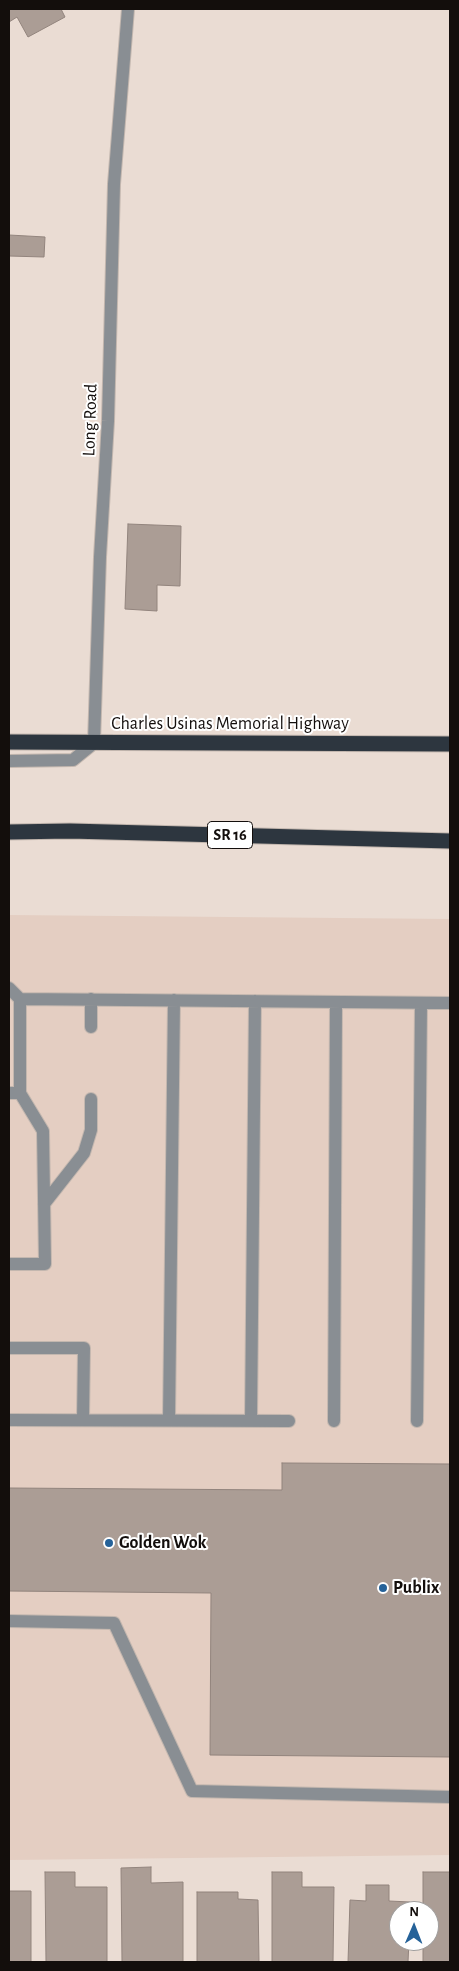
<!DOCTYPE html>
<html>
<head>
<meta charset="utf-8">
<style>
  body { margin:0 }
  #map { position:relative; width:459px; height:1971px; overflow:hidden; background:#eadcd3; font-family:"Alegreya Sans",sans-serif }
  canvas { display:block }
  .frame { position:absolute; inset:0; border:10px solid #130e0c; pointer-events:none }
  .north { position:absolute; left:389px; top:1901px; width:50px; height:50px; box-sizing:border-box; background:#fff; border:1px solid #a19f9e; border-radius:50%; rotate:1deg; font-size:14px; font-weight:700; line-height:20px; text-align:center; color:#130e0c }
  .north::after { content:''; display:block; margin:auto; width:18px; height:22px; background:#256299; clip-path:polygon(50% 0,100% 100%,50% 72%,0 100%) }
</style>
</head>
<body>
<div id="map">
<canvas width="459" height="1971"></canvas>
<div class="frame"></div>
<div class="north">N</div>
</div>
<script>
const context = document.querySelector('canvas').getContext('2d');
context.lineJoin = 'round';
function fillPath(path, color) { context.fillStyle = color; context.fill(path, 'evenodd'); }
const shape = rows => new Path2D(rows.map(r => 'M' + r).join(''));
function trace(path, color, width, dash) { context.strokeStyle = color; context.lineWidth = width; context.lineCap = dash ? 'butt' : 'round'; context.setLineDash(dash || []); context.stroke(path); }
function write(font, color, halo, rows, align = 'center') {
  context.font = font + ' "Alegreya Sans",sans-serif'; context.lineWidth = 4; context.setLineDash([]); context.textBaseline = 'middle'; context.strokeStyle = halo; context.fillStyle = color; for (const [text, x, y, turn = 0] of rows) {
    context.save(); context.translate(x, y); context.rotate((+turn || 0) * Math.PI / 180); context.textAlign = isNaN(turn) ? turn : align; if (halo) context.strokeText(text, 0, 0); context.fillText(text, 0, 0); context.restore();
  }
}
fillPath(shape([
  [9,915,450,919,450,1855,9,1860]
]), '#e4cec2');
const building = shape([
  [9,9,61,9,65,17,28,37,17,17,9,22,9,9],
  [9,235,45,237,44,257,9,256,9,235],
  [128,524,181,526,180,586,157,585,157,611,125,609,128,524],
  [282,1463,450,1464,450,1757,210,1755,211,1593,9,1591,9,1488,282,1490,282,1463],
  [151,1867,151,1883,183,1882,183,1962,122,1962,121,1868,151,1867],
  [45,1872,75,1872,75,1887,107,1887,107,1962,46,1962,45,1872],
  [272,1872,302,1872,302,1887,334,1887,333,1962,272,1962,272,1872],
  [423,1872,450,1872,450,1962,423,1962,423,1941,429,1941,429,1911,423,1911,423,1872],
  [366,1885,389,1885,389,1901,410,1902,410,1911,399,1911,399,1941,409,1941,408,1962,348,1962,350,1900,366,1901,366,1885],
  [9,1891,31,1891,31,1962,9,1962,9,1891],
  [197,1892,238,1892,238,1899,258,1900,259,1962,197,1962,197,1892]
]);
fillPath(building, '#ab9d95');
trace(building, '#92847d', 1);
const lane = shape([
  [9,761,73,760,94,743],
  [9,988,20,999],
  [91,1027,91,999],
  [9,1093,20,1093,20,999,450,1003],
  [44,1204,84,1153,91,1130,91,1099],
  [9,1264,45,1264,43,1131,20,1093],
  [9,1348,84,1348,83,1420],
  [9,1420,289,1421],
  [169,1420,174,1000],
  [251,1421,255,1001],
  [334,1421,336,1002],
  [417,1421,421,1003],
  [9,1621,114,1623,192,1791,450,1797]
]);
const street = shape([
  [94,743,100,557,108,421,114,184,128,9]
]);
const highway = shape([
  [9,742,450,744],
  [9,832,70,831,450,841]
]);
trace(lane, '#c3b7af', 14);
trace(street, '#c3b7af', 14);
trace(highway, '#c3b7af', 17);
trace(lane, '#898e93', 12);
trace(street, '#898e93', 12);
trace(highway, '#2d363f', 15);
for (const [x, y, r, color] of [
  [109,1543,5,"#256299"],
  [383,1588,5,"#256299"]
]) { const dot = new Path2D(); dot.arc(x, y, r, 0, 2 * Math.PI); context.fillStyle = color; context.fill(dot); trace(dot, '#fff', 2); }
for (const [x, y, w] of [
  [230,835,45]
]) { const box = new Path2D(); box.roundRect(x - w / 2, y - 13.5, w, 27, 4); context.fillStyle = '#fff'; context.fill(box); trace(box, '#130e0c', 1); }
write('bold 16px', '#130e0c', null, [
  ["SR 16",230,835]
]);
write('18px', '#130e0c', '#fff', [
  ["Long Road",90,420,-88],
  ["Charles Usinas Memorial Highway",230,724]
]);
write('bold 18px', '#130e0c', '#fff', [
  ["Golden Wok",119,1543],
  ["Publix",393,1588]
], 'left');
</script>
</body>
</html>
